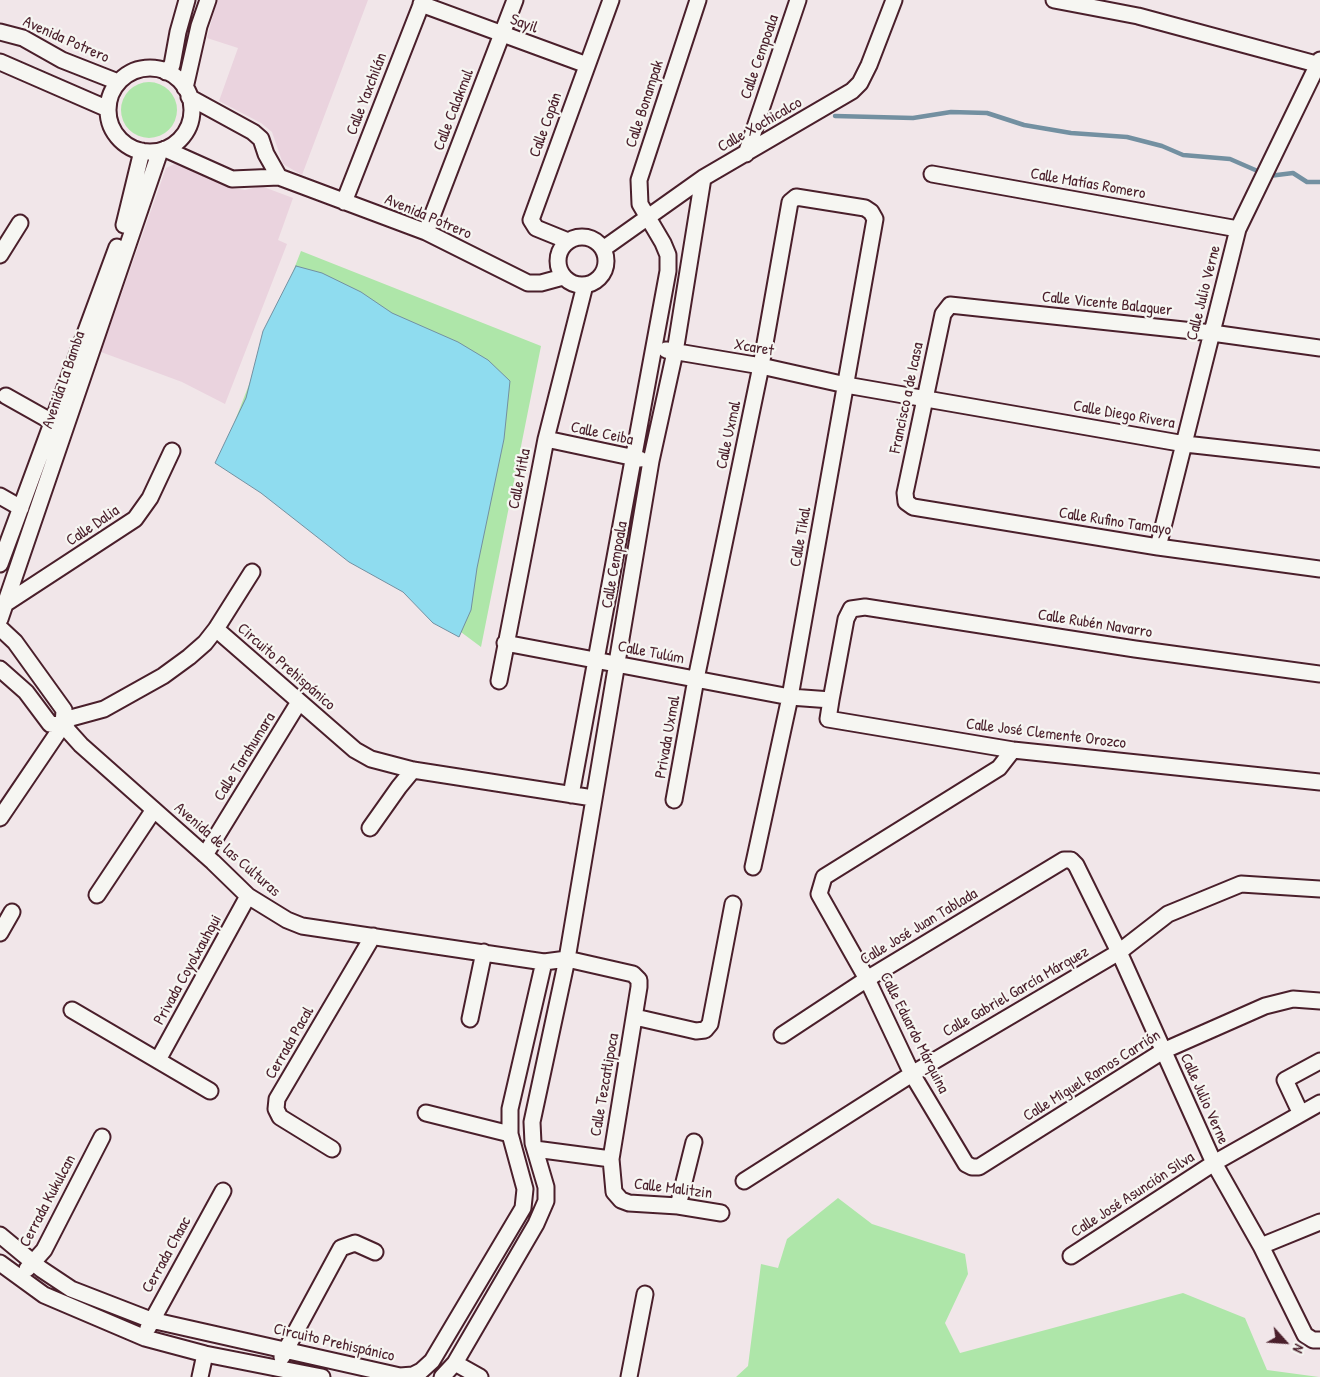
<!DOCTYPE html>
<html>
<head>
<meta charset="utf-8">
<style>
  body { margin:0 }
  #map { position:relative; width:1320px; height:1377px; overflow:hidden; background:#f1e6e9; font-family:"Patrick Hand",sans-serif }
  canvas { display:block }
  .north { position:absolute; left:1260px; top:1317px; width:50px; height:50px; -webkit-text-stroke:4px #f6f6f2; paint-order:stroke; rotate:116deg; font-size:14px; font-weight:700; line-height:20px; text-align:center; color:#4a1f2b }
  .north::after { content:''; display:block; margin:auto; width:18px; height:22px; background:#4a1f2b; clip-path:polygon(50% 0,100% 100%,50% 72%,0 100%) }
</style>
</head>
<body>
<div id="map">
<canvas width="1320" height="1377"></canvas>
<div class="north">N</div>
</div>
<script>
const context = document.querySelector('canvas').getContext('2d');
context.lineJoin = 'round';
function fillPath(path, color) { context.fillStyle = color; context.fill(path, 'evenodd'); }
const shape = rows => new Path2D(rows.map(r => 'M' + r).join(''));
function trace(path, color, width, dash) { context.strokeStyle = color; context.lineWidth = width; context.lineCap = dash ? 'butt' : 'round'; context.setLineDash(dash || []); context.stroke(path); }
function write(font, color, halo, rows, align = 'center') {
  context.font = font + ' "Patrick Hand",sans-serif'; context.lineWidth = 4.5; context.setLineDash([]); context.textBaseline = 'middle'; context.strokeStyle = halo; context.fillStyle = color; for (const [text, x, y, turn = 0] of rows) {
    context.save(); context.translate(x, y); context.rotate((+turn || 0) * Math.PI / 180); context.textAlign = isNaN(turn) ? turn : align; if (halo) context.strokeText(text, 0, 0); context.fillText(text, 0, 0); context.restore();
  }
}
fillPath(shape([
  [217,0,368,0,302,175,283,164,272,132,261,123,219,101,238,48,207,38],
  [177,163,232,188,245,190,261,186,293,198,278,240,287,244,225,404,182,382,101,352,166,168]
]), '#ead3de');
fillPath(shape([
  '121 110a28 28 0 1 1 56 0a28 28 0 1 1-56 0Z',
  [301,251,541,346,481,647,222,454],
  [838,1198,872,1224,965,1254,968,1274,945,1323,960,1353,1183,1293,1245,1318,1267,1370,1319,1377,736,1377,748,1366,761,1264,778,1268,787,1239]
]), '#aee6a9');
const water = shape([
  [296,266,322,273,361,292,392,313,458,342,488,360,510,381,504,439,477,568,471,610,459,637,433,623,403,592,349,562,261,493,215,463,246,398,263,331,296,266]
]);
fillPath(water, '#8fdcef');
trace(water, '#7390a1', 1);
trace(shape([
  [835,116,913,118,951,112,987,113,1024,125,1071,133,1127,137,1162,146,1183,155,1230,159,1269,176,1293,173,1307,182,1320,182]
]), '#7390a1', 4.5);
const minor = shape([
  [1054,0,1138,16,1320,65],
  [421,4,587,65],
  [0,32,23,38,62,60,118,82],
  [0,62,108,109],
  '108 110a42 42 0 1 1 84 0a42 42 0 1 1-84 0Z',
  [166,72,172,65,178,32,187,0],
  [185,88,199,26,208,0],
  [189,97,253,132,261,139,266,154,279,177],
  [165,149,232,179,279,177,426,232,528,283,541,283,563,277],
  [746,154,798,0],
  [932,174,1238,229],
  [344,202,423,0],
  [124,225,142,151],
  [426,232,515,0],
  '558 261a24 24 0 1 1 48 0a24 24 0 1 1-48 0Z',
  [568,241,536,228,531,220,611,0],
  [603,249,703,178,852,91,860,83,869,65,894,0],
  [0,255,20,223],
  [1320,348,1212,333,950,305,943,314,905,493,906,502,913,507,1158,547,1320,569],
  [666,350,761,366,846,385,1185,444,1320,459],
  [6,396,54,423],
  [546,439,640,459],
  [0,496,21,508],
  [1158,547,1238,229,1320,60],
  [0,564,117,247],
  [5,604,135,519,150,498,172,451],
  [0,619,160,151],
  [0,628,15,642,64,710,63,725],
  [216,629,355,750,371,759,413,770,593,798],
  [505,643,790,697,831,700,828,719,1013,750,1320,782],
  [0,669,26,692,50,724,63,725,81,745,213,862,248,896,287,920,302,926,544,962,567,959,633,974,639,980,639,987,611,1159,614,1192,621,1200,629,1203,678,1206,721,1213],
  [499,681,546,439,585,285],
  [831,700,846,619,851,609,865,607,1135,649,1320,674],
  [1013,750,999,768,824,877,819,894,867,979,912,1074,966,1164,972,1167,979,1167,1163,1051,1265,1006,1293,999,1320,1001],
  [571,795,668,271,668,255,663,243,640,204,639,180,698,0],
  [674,800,696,679,761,366,790,202,796,197,865,208,871,212,875,219,790,697,753,867],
  [0,818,63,725,71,718,104,709,163,676,189,657,205,643,216,629,252,572],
  [370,828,399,787,413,770],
  [205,855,299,702],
  [97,895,153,811],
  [0,933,12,912],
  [72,1010,210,1091],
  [635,1017,696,1031,705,1030,710,1024,733,904],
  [470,1019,484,952],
  [782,1035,867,979,1064,860,1071,860,1076,865,1119,952,1214,1163,1261,1246,1305,1335,1313,1340,1320,1340],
  [158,1060,248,896],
  [1300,1112,1285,1080,1320,1061],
  [426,1113,510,1134],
  [332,1149,280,1117,276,1109,277,1099,373,936],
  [535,1149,611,1159],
  [744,1181,912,1074,1119,952,1168,914,1241,884,1320,889],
  [678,1206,694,1142],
  [0,1235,41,1269,71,1289,151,1320,400,1376,413,1375,421,1371,432,1361,523,1208,525,1189,510,1134,510,1109,544,962],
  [1261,1246,1320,1222],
  [1071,1256,1214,1163,1320,1103],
  [0,1263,44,1295,145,1338,205,1354,322,1377],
  [27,1269,44,1250,102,1137],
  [148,1328,223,1191],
  [282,1357,341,1248,355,1243,375,1252],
  [455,1363,480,1377],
  [200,1377,205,1354],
  [442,1377,455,1363,536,1224,546,1201,546,1187,533,1143,532,1122,567,959,651,461,675,352,703,178],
  [629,1377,645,1294]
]);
trace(minor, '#4a1f2b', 19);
trace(minor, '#f6f6f2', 15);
write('16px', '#4a1f2b', '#f6f6f2', [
  ["Sayil",524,24,20],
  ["Avenida Potrero",66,40,24],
  ["Calle Cempoala",760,57,-71],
  ["Calle Yaxchilán",367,94,-69],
  ["Calle Bonampak",645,104,-72],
  ["Calle Calakmul",454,110,-69],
  ["Calle Copán",546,125,-70],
  ["Calle Xochicalco",760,125,-30],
  ["Calle Matías Romero",1088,184,10],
  ["Avenida Potrero",428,217,23],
  ["Calle Julio Verne",1204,293,-76],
  ["Calle Vicente Balaguer",1107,304,6],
  ["Xcaret",754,348,10],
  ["Avenida La Bamba",64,380,-71],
  ["Francisco a de Icasa",907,398,-78],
  ["Calle Diego Rivera",1124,415,10],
  ["Calle Ceiba",602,434,12],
  ["Calle Uxmal",729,435,-78],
  ["Calle Mitla",520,479,-79],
  ["Calle Rufino Tamayo",1115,522,9],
  ["Calle Dalia",93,526,-34],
  ["Calle Tikal",801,537,-80],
  ["Calle Cempoala",615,565,-80],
  ["Calle Rubén Navarro",1095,624,9],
  ["Calle Tulúm",651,653,11],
  ["Circuito Prehispánico",286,667,41],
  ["Calle José Clemente Orozco",1046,734,7],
  ["Privada Uxmal",668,737,-80],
  ["Calle Tarahumara",245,757,-58],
  ["Avenida de las Culturas",227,850,41],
  ["Calle José Juan Tablada",919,927,-31],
  ["Privada Coyolxauhqui",188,970,-61],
  ["Calle Gabriel García Márquez",1016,992,-30],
  ["Calle Eduardo Márquina",914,1033,63],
  ["Cerrada Pacal",290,1043,-60],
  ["Calle Miguel Ramos Carrión",1092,1076,-32],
  ["Calle Tezcatlipoca",605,1085,-80],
  ["Calle Julio Verne",1204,1099,66],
  ["Calle Malitzin",673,1189,7],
  ["Calle José Asunción Silva",1133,1195,-33],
  ["Cerrada Kukulcan",48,1201,-62],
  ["Cerrada Chaac",167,1255,-61],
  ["Circuito Prehispánico",334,1343,13]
]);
</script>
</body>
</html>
